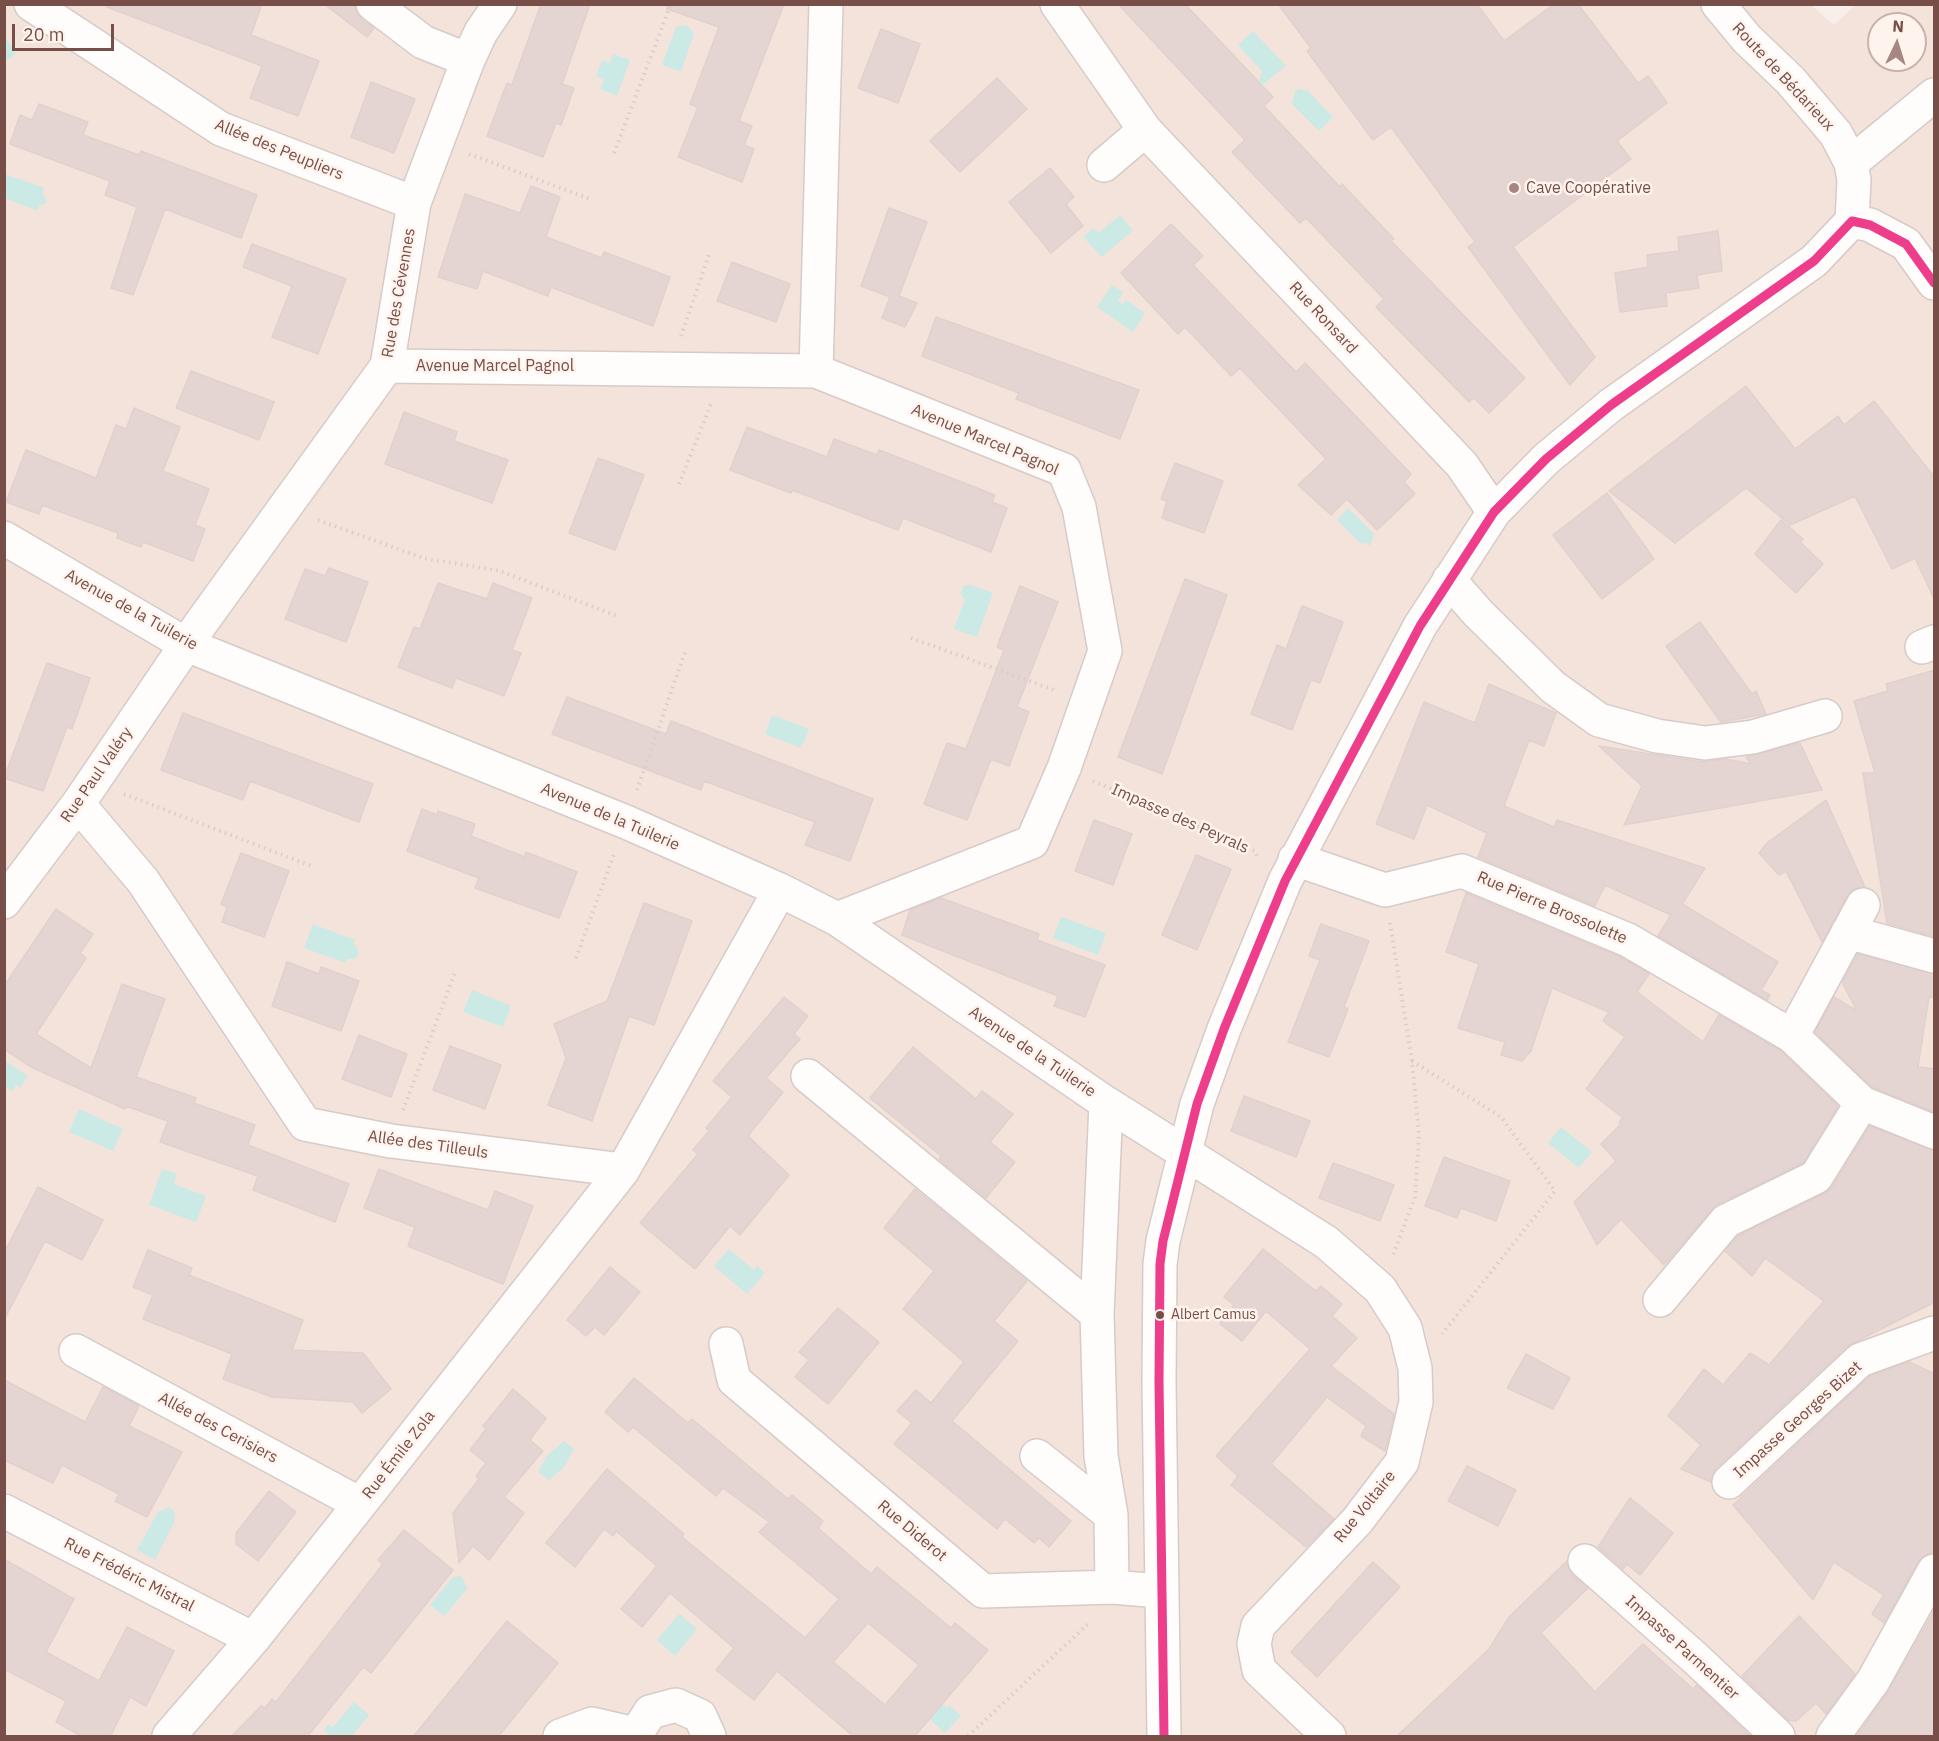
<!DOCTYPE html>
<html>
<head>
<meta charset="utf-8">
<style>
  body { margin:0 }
  #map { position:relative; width:1939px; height:1741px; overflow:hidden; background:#f8efeb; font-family:"IBM Plex Sans",sans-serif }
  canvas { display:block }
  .frame { position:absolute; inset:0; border:6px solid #784e49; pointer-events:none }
  .north { position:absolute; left:1867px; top:12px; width:60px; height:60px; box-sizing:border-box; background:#fff4ed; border:2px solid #c9b2ab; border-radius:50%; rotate:4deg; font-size:16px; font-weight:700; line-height:24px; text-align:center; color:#784e49 }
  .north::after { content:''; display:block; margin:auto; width:21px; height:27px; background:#a58682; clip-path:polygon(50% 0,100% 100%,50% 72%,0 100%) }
  .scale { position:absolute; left:12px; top:24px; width:102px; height:27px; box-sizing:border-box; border:3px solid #784e49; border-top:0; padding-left:8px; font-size:18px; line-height:21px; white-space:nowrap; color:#784e49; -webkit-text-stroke:4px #fff4ed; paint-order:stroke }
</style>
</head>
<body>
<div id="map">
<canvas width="1939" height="1741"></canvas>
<div class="frame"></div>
<div class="north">N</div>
<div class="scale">20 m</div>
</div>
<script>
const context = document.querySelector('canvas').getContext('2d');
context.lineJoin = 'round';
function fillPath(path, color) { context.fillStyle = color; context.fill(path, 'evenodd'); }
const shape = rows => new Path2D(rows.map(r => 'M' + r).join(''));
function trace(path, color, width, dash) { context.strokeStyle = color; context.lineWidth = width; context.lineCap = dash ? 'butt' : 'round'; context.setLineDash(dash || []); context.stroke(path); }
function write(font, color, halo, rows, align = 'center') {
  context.font = font + ' "IBM Plex Sans",sans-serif'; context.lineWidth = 5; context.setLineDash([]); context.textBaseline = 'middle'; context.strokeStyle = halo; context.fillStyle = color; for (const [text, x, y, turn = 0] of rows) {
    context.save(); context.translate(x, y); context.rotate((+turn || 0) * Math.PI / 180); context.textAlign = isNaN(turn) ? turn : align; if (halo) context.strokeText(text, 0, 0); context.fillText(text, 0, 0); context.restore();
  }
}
fillPath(shape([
  [1810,4,1834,25,1855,5,1934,5,1934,1736,5,1736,5,5],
  [1879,24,1915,24,1915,60,1879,60]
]), '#f3e3db');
fillPath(shape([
  [687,25,694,34,681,72,662,65,676,27],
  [1253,31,1286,66,1262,85,1259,82,1262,71,1238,45],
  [5,36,16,54,5,62,4,37],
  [613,54,630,60,617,96,600,89,604,79,596,76,602,60,610,63],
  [1299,89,1307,90,1333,117,1319,131,1292,104,1295,92],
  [5,174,44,188,43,194,47,202,39,206,37,211,5,198],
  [1120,215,1133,230,1102,257,1083,237,1094,228,1099,233],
  [1112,285,1123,292,1118,301,1123,304,1126,300,1145,313,1133,332,1097,307],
  [1348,508,1374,534,1370,546,1365,542,1362,545,1337,520],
  [964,585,971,585,993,593,977,637,954,629,965,599,960,594],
  [772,715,809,729,801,748,765,734],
  [1061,917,1106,933,1098,955,1053,938],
  [313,924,355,940,353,943,358,949,358,955,354,959,347,959,346,963,304,948],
  [472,990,511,1006,503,1027,463,1012],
  [5,1061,28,1076,20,1088,16,1085,12,1091,5,1086],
  [79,1109,123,1129,113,1151,69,1132],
  [1561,1127,1592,1152,1579,1168,1548,1143],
  [162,1169,177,1174,174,1184,206,1196,196,1222,149,1205],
  [729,1249,754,1270,757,1266,765,1273,747,1294,714,1266],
  [564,1441,574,1449,564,1467,549,1480,538,1472,547,1456],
  [169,1507,174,1511,175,1521,155,1560,137,1550,158,1512],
  [460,1576,463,1578,467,1589,444,1616,430,1605,453,1577],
  [679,1614,697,1629,675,1656,657,1640],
  [928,1691,946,1708,949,1705,961,1716,945,1733,915,1706],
  [354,1702,369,1715,352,1736,332,1736,324,1730,328,1724,333,1727]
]), '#cceae5');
const building = shape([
  [108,4,262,4,251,35,319,61,298,116,250,98,262,66,107,7,108,4],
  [324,4,355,4,361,19,374,28,367,37,324,4],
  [541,4,590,4,562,84,574,88,561,125,556,123,543,157,487,136,507,83,512,85,541,4],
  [667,4,784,4,739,121,752,126,744,145,754,149,742,182,678,157,698,107,690,104,719,27,667,9,667,4],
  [1118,4,1185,4,1273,97,1264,106,1340,187,1342,184,1394,239,1391,241,1525,378,1489,413,1474,398,1469,402,1376,307,1384,299,1306,218,1300,223,1232,152,1245,140,1118,4],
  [1278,4,1477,4,1504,41,1554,4,1578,4,1638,83,1648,76,1667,103,1617,141,1631,159,1513,247,1595,357,1570,385,1468,247,1475,242,1391,127,1373,140,1307,51,1311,48,1278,4],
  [881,29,920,44,898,103,858,88,881,29],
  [997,78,1027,109,960,172,930,141,997,78],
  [371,82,415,99,394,153,351,137,371,82],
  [39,104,88,122,83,135,139,155,141,151,257,195,241,238,165,209,133,295,111,288,137,207,105,195,110,181,10,144,20,115,32,120,39,104],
  [1050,168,1074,197,1066,204,1083,226,1051,253,1009,202,1050,168],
  [531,186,560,197,546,237,602,258,604,252,670,277,653,326,551,287,548,296,483,271,477,289,438,277,465,194,520,213,531,186],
  [889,208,927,222,899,296,917,303,905,327,882,318,890,297,861,286,889,208],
  [1171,224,1203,256,1193,265,1296,372,1305,363,1411,474,1404,482,1415,494,1377,530,1347,499,1331,515,1298,485,1326,459,1240,368,1231,376,1185,327,1178,334,1121,273,1171,224],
  [1718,231,1722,271,1697,275,1699,288,1666,293,1667,306,1620,312,1615,273,1648,267,1647,255,1679,251,1678,237,1718,231],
  [252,244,346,279,318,354,272,337,292,286,243,267,252,244],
  [732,262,790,284,776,322,717,301,732,262],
  [936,317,1139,390,1120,439,1016,399,1019,393,922,356,936,317],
  [191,371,274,402,259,440,176,408,191,371],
  [1746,386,1795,449,1838,416,1844,425,1874,401,1935,478,1935,601,1915,558,1892,569,1855,496,1790,525,1746,488,1675,543,1609,491,1746,386],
  [134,408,180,427,163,471,209,489,195,525,205,529,193,561,143,542,141,547,117,538,118,533,42,505,39,514,6,502,26,450,96,478,116,425,126,429,134,408],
  [404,412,457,432,454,441,508,460,492,503,385,464,404,412],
  [747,427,827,457,834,439,877,455,879,450,995,495,992,502,1007,508,991,552,903,518,898,530,792,490,791,493,730,470,747,427],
  [598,458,644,475,615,550,569,533,598,458],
  [1175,463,1223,481,1204,533,1162,518,1167,501,1161,499,1175,463],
  [1607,493,1654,559,1602,599,1553,535,1607,493],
  [1781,520,1803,539,1800,542,1823,564,1796,593,1755,554,1781,520],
  [329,568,368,582,346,642,285,619,305,569,325,576,329,568],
  [1185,579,1227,595,1162,774,1118,757,1185,579],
  [438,583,487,599,493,583,532,598,512,650,521,653,504,696,456,678,452,688,398,667,414,627,420,629,438,583],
  [1020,586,1058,602,1017,707,1029,712,1009,766,991,759,967,820,924,804,947,743,966,749,1004,650,997,647,1020,586],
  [1302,606,1343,622,1320,683,1311,680,1292,730,1251,714,1277,645,1286,649,1302,606],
  [1700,622,1752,694,1756,691,1766,714,1721,722,1666,646,1700,622],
  [47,663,90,678,72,729,67,727,43,791,4,778,47,663],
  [1935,670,1935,937,1887,923,1863,773,1875,773,1854,701,1888,691,1886,684,1935,670],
  [1489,684,1556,713,1544,746,1529,740,1504,806,1554,827,1557,820,1705,868,1682,904,1778,962,1761,990,1770,995,1767,1000,1658,936,1671,915,1605,885,1595,906,1478,857,1487,833,1427,805,1414,839,1376,824,1424,702,1475,723,1489,684],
  [567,697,666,734,671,721,873,799,850,861,805,845,815,822,704,781,701,790,552,734,567,697],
  [183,713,373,784,359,822,250,781,243,800,161,770,183,713],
  [1800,743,1822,790,1624,825,1642,786,1599,746,1702,762,1726,759,1751,764,1746,757,1800,743],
  [1826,800,1865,887,1854,889,1847,896,1822,942,1786,871,1779,875,1759,853,1767,843,1826,800],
  [422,809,437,815,438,811,475,824,471,836,525,857,526,852,577,872,559,918,475,888,479,878,407,851,422,809],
  [1094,820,1132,834,1113,885,1075,871,1094,820],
  [241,853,289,871,264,937,222,922,227,907,221,904,241,853],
  [1196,855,1231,869,1197,950,1162,935,1196,855],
  [1466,893,1620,957,1649,974,1637,992,1703,1042,1719,1015,1781,1051,1838,1106,1803,1163,1717,1204,1664,1265,1621,1219,1597,1245,1574,1202,1616,1161,1601,1144,1621,1124,1619,1122,1623,1118,1586,1089,1625,1037,1603,1021,1609,1012,1552,988,1531,1051,1522,1061,1501,1055,1505,1042,1458,1028,1479,964,1446,952,1466,893],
  [941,898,1039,934,1037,940,1105,965,1085,1017,1054,1006,1058,996,902,935,910,910,941,898],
  [644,903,692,921,654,1025,629,1016,592,1121,548,1105,566,1058,554,1024,607,1001,644,903],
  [56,909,93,934,80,953,86,958,36,1034,91,1068,122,984,165,999,136,1077,196,1098,194,1103,255,1125,248,1145,349,1184,335,1222,253,1190,258,1176,160,1142,168,1121,126,1106,125,1109,33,1068,4,1049,4,986,56,909],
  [1321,924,1369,941,1344,1007,1348,1009,1329,1057,1288,1042,1320,960,1309,956,1321,924],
  [1858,954,1935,974,1935,998,1929,997,1918,1067,1935,1069,1935,1112,1872,1087,1815,1032,1834,997,1857,1011,1842,982,1858,954],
  [287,962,319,974,321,967,359,981,341,1031,272,1006,287,962],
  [784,997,808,1016,794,1034,800,1039,766,1078,783,1092,748,1136,789,1175,740,1235,730,1226,695,1269,640,1223,698,1154,693,1150,709,1131,706,1128,732,1097,713,1081,784,997],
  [359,1035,407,1054,391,1097,342,1079,359,1035],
  [450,1046,501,1065,485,1109,433,1090,450,1046],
  [913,1047,976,1099,982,1091,1013,1114,990,1142,1015,1162,986,1198,939,1159,941,1156,870,1098,913,1047],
  [1244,1096,1310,1121,1296,1157,1231,1131,1244,1096],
  [1870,1126,1935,1150,1935,1302,1847,1346,1716,1468,1711,1482,1681,1469,1701,1445,1668,1416,1704,1369,1723,1385,1750,1353,1769,1365,1824,1301,1765,1258,1752,1276,1725,1251,1738,1236,1825,1193,1832,1187,1870,1126],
  [1444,1157,1510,1181,1496,1221,1461,1208,1457,1218,1425,1206,1444,1157],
  [1333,1163,1394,1185,1380,1221,1319,1198,1333,1163],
  [379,1169,488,1210,495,1191,533,1206,503,1284,408,1246,415,1227,364,1208,379,1169],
  [38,1187,103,1220,82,1260,45,1241,4,1320,4,1253,38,1187],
  [915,1189,1027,1281,994,1321,1018,1341,952,1421,1071,1521,1049,1547,1039,1538,1034,1543,1005,1519,997,1529,894,1444,912,1423,897,1411,916,1390,931,1403,964,1362,903,1309,934,1271,884,1228,915,1189],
  [1263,1249,1316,1291,1321,1286,1342,1304,1332,1316,1357,1338,1331,1366,1394,1414,1385,1451,1361,1436,1366,1426,1327,1397,1271,1464,1334,1519,1306,1547,1231,1485,1238,1476,1216,1456,1310,1349,1266,1311,1242,1341,1220,1324,1234,1305,1224,1297,1263,1249],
  [148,1250,192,1268,189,1275,303,1320,292,1350,363,1353,391,1389,362,1413,353,1402,272,1397,223,1379,232,1354,143,1319,153,1295,133,1287,148,1250],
  [610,1267,640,1292,604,1335,595,1327,586,1336,567,1320,610,1267],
  [838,1308,879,1342,828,1404,795,1377,809,1360,799,1352,838,1308],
  [1526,1354,1570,1378,1553,1409,1507,1388,1526,1354],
  [1909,1362,1935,1374,1935,1552,1925,1555,1918,1562,1884,1623,1872,1614,1884,1595,1834,1562,1813,1600,1733,1505,1870,1376,1909,1362],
  [634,1378,688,1423,692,1419,788,1499,792,1495,823,1521,818,1528,871,1574,877,1567,951,1628,955,1623,988,1650,914,1737,854,1737,777,1671,754,1700,716,1670,734,1648,670,1593,642,1627,621,1609,657,1566,616,1531,613,1536,604,1529,575,1567,546,1543,607,1469,684,1534,682,1537,805,1638,839,1599,759,1532,769,1522,723,1488,716,1496,633,1427,628,1432,605,1412,634,1378],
  [868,1623,919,1665,885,1705,833,1662,868,1623],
  [4,1380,85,1422,103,1387,139,1406,129,1426,182,1452,147,1517,115,1501,119,1494,62,1465,53,1483,4,1460,4,1380],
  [513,1389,546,1418,530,1440,543,1451,504,1497,524,1513,489,1560,473,1546,459,1563,453,1513,479,1479,476,1476,486,1463,470,1450,486,1429,483,1426,513,1389],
  [1467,1466,1516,1490,1498,1526,1448,1501,1467,1466],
  [269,1491,296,1512,258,1561,236,1544,236,1533,269,1491],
  [1630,1498,1673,1533,1640,1575,1627,1564,1623,1569,1598,1547,1630,1498],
  [404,1530,453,1570,371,1673,363,1667,307,1737,231,1737,261,1706,265,1708,272,1699,276,1702,383,1564,378,1560,404,1530],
  [4,1559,74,1599,46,1652,99,1681,127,1627,174,1651,146,1706,130,1697,110,1737,83,1737,56,1722,66,1701,4,1669,4,1559],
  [1567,1561,1572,1575,1588,1588,1541,1633,1595,1692,1643,1644,1693,1689,1697,1685,1751,1737,1396,1737,1489,1649,1509,1617,1567,1561],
  [1373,1562,1400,1587,1317,1677,1291,1652,1373,1562],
  [1935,1609,1935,1737,1856,1737,1889,1690,1935,1609],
  [1799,1616,1855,1674,1826,1714,1816,1703,1796,1721,1788,1720,1742,1676,1799,1616],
  [507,1621,558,1663,498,1737,413,1737,507,1621]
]);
fillPath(building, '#e5d5d2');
trace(building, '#e1d1cd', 1.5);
const minor = shape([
  [31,4,221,129,414,203],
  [373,4,423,42,468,60],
  [1057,4,1145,130,1462,465,1494,512],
  [1718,4,1747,39,1790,80,1836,134,1851,163,1854,180,1852,221],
  [1851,163,1934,95],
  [1104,165,1145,130],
  [1852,221,1870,225,1906,244,1934,283],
  [387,366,816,371,1064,470,1079,507,1105,651,1064,768,1032,842,837,919],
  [816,371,826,4],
  [4,538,187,645,626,822,780,890,837,919,1106,1103,1326,1242,1380,1289,1405,1328,1415,1368,1416,1402,1402,1462,1357,1521,1258,1626,1254,1644,1259,1670,1329,1736],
  [1449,580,1478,613,1553,687,1599,720,1657,736,1705,743,1753,737,1825,716],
  [1922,647,1934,642],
  [78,804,143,881,305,1124,391,1141,623,1170,780,890],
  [1295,859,1385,890,1462,871,1628,940,1792,1036,1862,1103,1934,1132],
  [4,902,78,804,199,626,387,366,414,203,468,60,481,32,500,4],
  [1848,932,1934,956],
  [1792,1036,1863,905],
  [808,1076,1097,1314],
  [1106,1103,1097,1314,1101,1456,1111,1515],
  [1660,1300,1726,1221,1816,1177,1862,1103],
  [726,1344,734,1380,983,1591,1112,1587,1160,1591],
  [76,1351,360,1504],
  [1037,1456,1111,1515,1112,1587],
  [1729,1482,1860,1360,1934,1333],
  [4,1511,253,1639],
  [1585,1561,1695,1658,1778,1736],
  [169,1736,253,1639,360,1504,623,1170],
  [560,1736,592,1724,635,1734],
  [635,1736,650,1712,676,1705,700,1716,709,1736],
  [1164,1736,1159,1381,1160,1264,1163,1241,1197,1104,1224,1029,1285,881,1420,626,1494,512,1546,459,1611,405,1814,261,1852,221],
  [1833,1736,1873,1681,1934,1571]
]);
trace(minor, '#d6cbc8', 36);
trace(shape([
  [614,153,671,4],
  [469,154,590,199],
  [681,336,710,252],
  [679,484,711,404],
  [318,520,423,558,500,571,617,616],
  [911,638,1057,691],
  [1093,781,1255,851,1258,858],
  [637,790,685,652],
  [124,794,311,866],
  [1390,923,1412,1061,1419,1135,1415,1197,1393,1255],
  [576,958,614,854],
  [1412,1061,1501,1117,1555,1191,1442,1334],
  [403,1110,456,970],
  [968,1736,1090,1622]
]), '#d9cdcb', 4, [1.5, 4.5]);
trace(minor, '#fefdfc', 33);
trace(shape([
  [1852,221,1870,225,1906,244,1934,283],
  [1164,1736,1159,1381,1160,1264,1163,1241,1197,1104,1224,1029,1285,881,1420,626,1494,512,1546,459,1611,405,1814,261,1852,221]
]), '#ee3d8a', 9);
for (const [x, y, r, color] of [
  [1514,188,6,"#a58682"],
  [1160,1315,5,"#784e49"]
]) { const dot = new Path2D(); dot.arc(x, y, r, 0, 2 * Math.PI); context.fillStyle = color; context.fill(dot); trace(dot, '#fff4ed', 2); }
write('14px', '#784e49', '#fff4ed', [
  ["Albert Camus",1171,1315]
], 'left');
write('16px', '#784e49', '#fff4ed', [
  ["Route de Bédarieux",1783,77,47],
  ["Allée des Peupliers",279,150,22],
  ["Rue des Cévennes",399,293,-80],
  ["Rue Ronsard",1323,318,47],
  ["Avenue Marcel Pagnol",495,366],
  ["Avenue Marcel Pagnol",985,440,23],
  ["Avenue de la Tuilerie",131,610,29],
  ["Rue Paul Valéry",97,775,-55],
  ["Avenue de la Tuilerie",610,817,23],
  ["Impasse des Peyrals",1180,819,24],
  ["Rue Pierre Brossolette",1552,908,23],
  ["Avenue de la Tuilerie",1032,1052,34],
  ["Allée des Tilleuls",428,1145,8],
  ["Impasse Georges Bizet",1798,1420,-42],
  ["Allée des Cerisiers",218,1428,28],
  ["Rue Émile Zola",399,1455,-52],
  ["Rue Voltaire",1365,1507,-51],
  ["Rue Diderot",912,1531,40],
  ["Rue Frédéric Mistral",129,1575,27],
  ["Impasse Parmentier",1682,1648,42]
]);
write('16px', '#784e49', '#fff4ed', [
  ["Cave Coopérative",1526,188]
], 'left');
</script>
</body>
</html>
